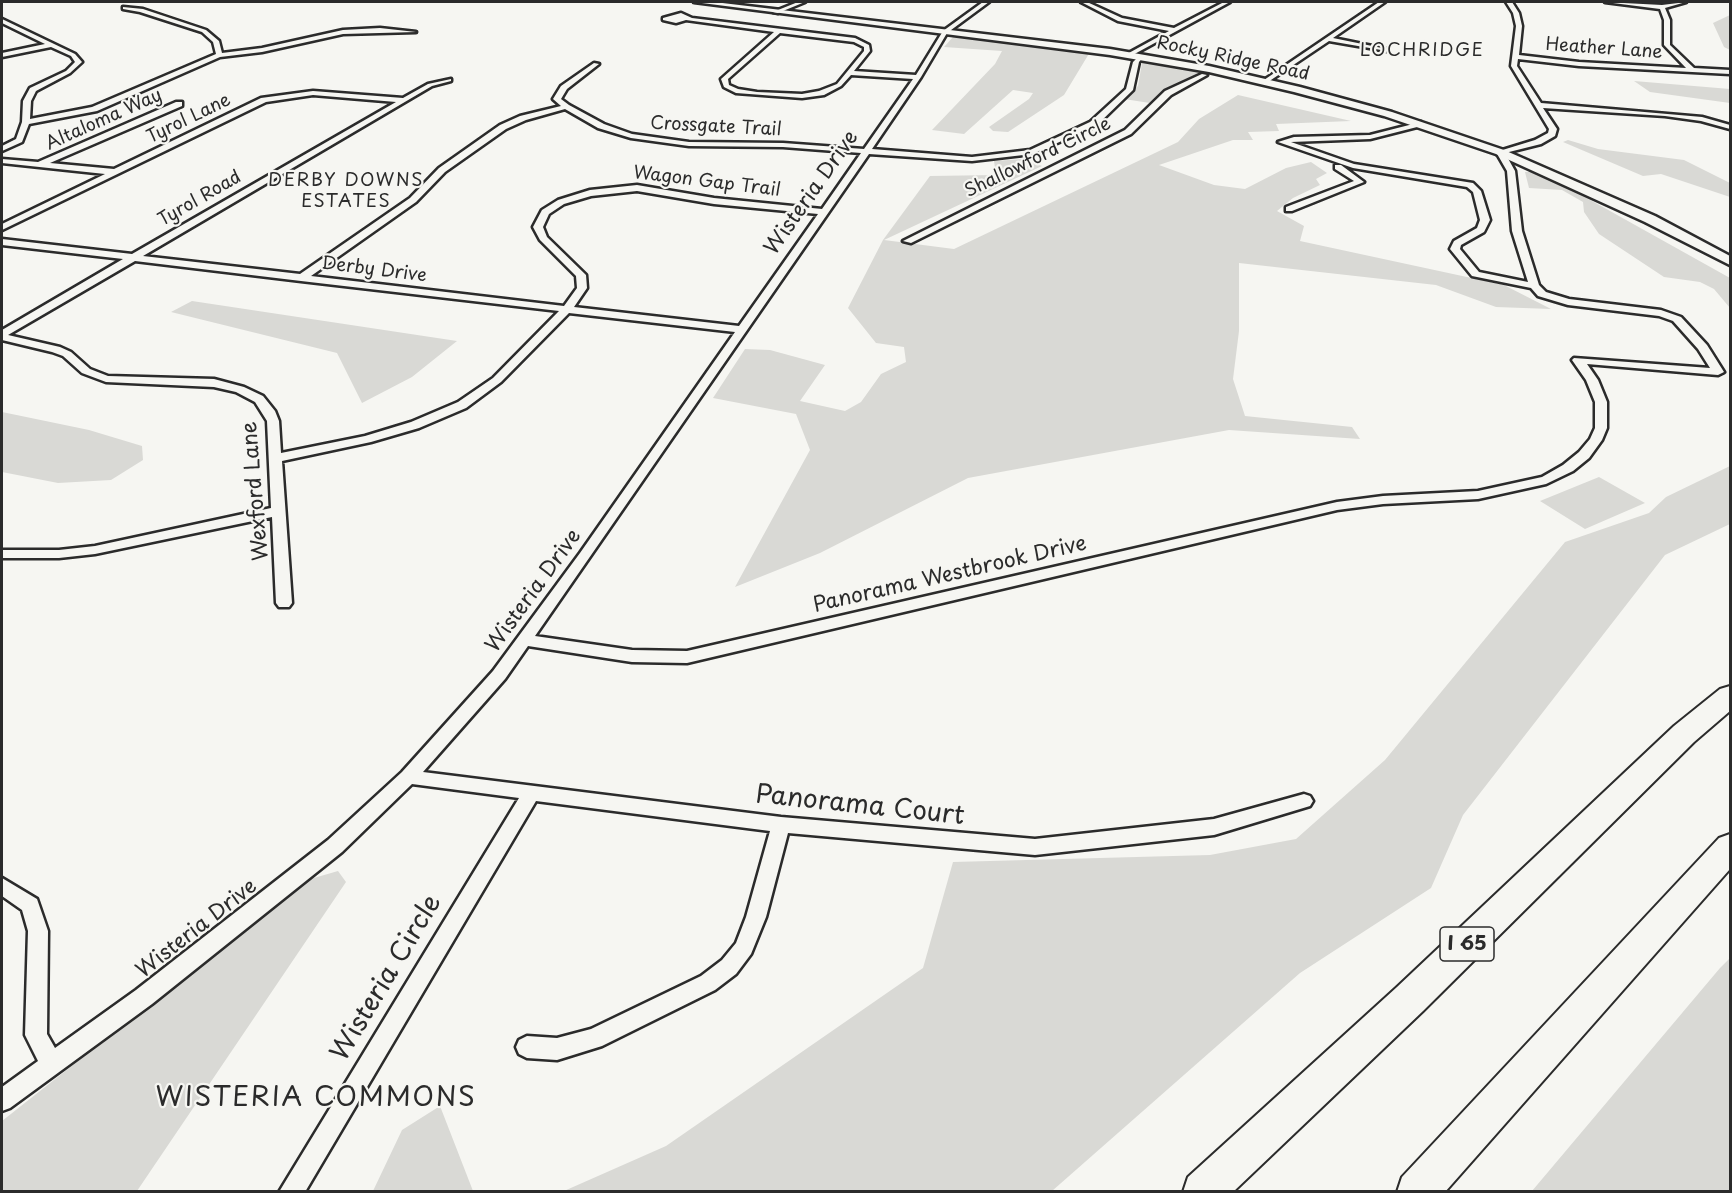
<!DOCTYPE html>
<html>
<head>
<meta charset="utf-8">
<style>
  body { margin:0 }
  #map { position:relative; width:1732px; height:1193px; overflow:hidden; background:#f6f6f2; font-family:"Playpen Sans",sans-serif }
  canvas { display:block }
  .frame { position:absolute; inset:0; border:3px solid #2b2b2b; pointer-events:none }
</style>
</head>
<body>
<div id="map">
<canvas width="1732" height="1193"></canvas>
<div class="frame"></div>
</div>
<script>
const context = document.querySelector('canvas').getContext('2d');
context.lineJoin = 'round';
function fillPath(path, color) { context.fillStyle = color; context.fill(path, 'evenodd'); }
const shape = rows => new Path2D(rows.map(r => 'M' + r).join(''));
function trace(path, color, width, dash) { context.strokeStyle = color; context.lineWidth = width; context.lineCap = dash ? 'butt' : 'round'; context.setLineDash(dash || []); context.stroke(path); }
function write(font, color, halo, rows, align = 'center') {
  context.font = font + ' "Playpen Sans",sans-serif'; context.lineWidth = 4.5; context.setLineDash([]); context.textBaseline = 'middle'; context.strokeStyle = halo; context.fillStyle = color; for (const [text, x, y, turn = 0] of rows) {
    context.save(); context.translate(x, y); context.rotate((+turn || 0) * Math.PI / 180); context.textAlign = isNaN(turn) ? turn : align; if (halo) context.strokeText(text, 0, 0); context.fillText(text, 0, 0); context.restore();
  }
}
fillPath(shape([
  [1730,15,1730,50,1724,47,1713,23],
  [953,37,1014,43,1090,52,1064,95,1008,132,993,131,989,127,1029,99,1033,93,1013,90,964,134,932,130,995,64,1002,51,944,47],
  [1148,61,1205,72,1164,92,1150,103,1124,99,1138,86,1142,63],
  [1634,81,1730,89,1730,103,1650,92],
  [1238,95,1351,121,1276,124,1279,131,1248,132,1253,140,1233,140,1159,165,1214,185,1245,189,1286,168,1311,162,1327,173,1316,179,1320,185,1293,198,1277,211,1304,226,1300,241,1504,285,1551,309,1496,307,1436,285,1239,263,1239,331,1233,379,1245,416,1352,427,1360,439,1229,430,968,478,820,553,735,587,810,450,796,414,713,398,745,349,770,350,825,365,800,401,845,411,861,402,881,374,906,362,904,347,876,343,848,308,883,240,930,176,996,175,994,161,1024,159,1042,166,884,240,954,249,1178,142,1199,119],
  [1568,140,1598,149,1684,160,1730,183,1730,197,1661,174,1643,176,1563,142],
  [1525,172,1531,172,1567,187,1730,278,1730,308,1714,289,1700,282,1664,277,1599,234,1584,212,1583,202,1562,190,1529,188],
  [192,301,457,341,412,377,362,403,337,353,171,312],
  [2,412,89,430,142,446,143,460,111,480,58,483,2,472],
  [1730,466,1730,524,1665,555,1463,815,1431,888,1300,973,1052,1191,564,1191,666,1146,923,968,953,862,1210,855,1296,839,1385,760,1565,542,1649,513,1666,497],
  [1599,477,1645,503,1585,529,1540,501],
  [338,871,346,882,137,1191,2,1192,2,1121,307,880],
  [1730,958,1730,1191,1532,1191,1720,968],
  [440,1106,473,1191,373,1191,402,1130]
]), '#d9d9d5');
const minor = shape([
  [798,2,805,2,778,13,773,12,798,2],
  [983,2,989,2,947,33,921,77,872,149,972,157,1030,150,1090,122,1126,89,1133,62,1140,55,1143,57,1139,62,1133,90,1096,126,1032,154,972,161,869,154,535,636,632,650,687,651,1337,502,1383,496,1478,491,1542,477,1563,465,1579,452,1590,439,1595,428,1595,402,1586,380,1572,360,1574,358,1710,368,1698,349,1673,321,1659,316,1568,305,1538,296,1531,288,1472,276,1450,249,1454,241,1477,228,1480,220,1473,192,1467,187,1353,168,1278,142,1294,137,1370,135,1421,122,1421,126,1370,139,1291,142,1354,164,1473,183,1481,191,1490,220,1484,232,1461,245,1460,249,1479,272,1528,282,1512,231,1507,171,1496,152,1535,140,1548,133,1549,129,1511,66,1516,26,1513,13,1506,2,1512,2,1519,13,1522,26,1519,55,1579,62,1686,68,1664,45,1664,20,1660,9,1605,2,1662,5,1686,2,1665,8,1670,20,1670,45,1694,68,1730,70,1730,74,1579,66,1518,59,1517,66,1541,103,1702,117,1730,125,1730,129,1701,121,1665,116,1543,108,1557,129,1555,136,1541,144,1505,153,1515,171,1522,231,1539,285,1546,292,1569,299,1661,310,1681,317,1707,345,1724,372,1718,375,1587,364,1598,380,1607,402,1607,428,1602,440,1589,458,1573,471,1546,484,1478,499,1383,504,1337,510,687,663,632,662,528,646,505,679,423,772,781,817,1035,839,1214,819,1304,794,1310,796,1313,801,1310,806,1214,835,1035,855,788,833,766,917,751,954,736,974,715,990,602,1046,557,1060,527,1058,519,1054,516,1047,519,1040,527,1036,557,1038,591,1029,701,976,722,960,736,943,746,917,770,831,536,801,305,1192,279,1192,519,798,412,784,342,852,152,1004,10,1108,2,1111,2,1087,38,1061,25,1035,28,931,22,910,2,896,2,878,37,899,48,931,47,1034,55,1048,136,990,328,840,402,772,493,671,580,553,735,332,569,313,501,382,466,408,419,428,371,442,282,461,292,603,289,607,279,607,276,603,272,517,95,554,59,558,2,558,2,550,59,550,95,546,271,508,267,421,255,402,236,392,214,387,106,382,82,373,63,356,52,352,2,340,2,330,123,259,2,245,2,239,132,254,396,102,313,95,266,102,2,230,2,224,105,174,2,163,2,159,38,162,176,102,182,102,182,106,50,163,114,169,261,98,313,91,403,98,428,84,451,79,451,81,432,86,143,256,300,274,410,198,439,168,500,125,520,116,561,106,553,99,561,86,594,63,599,64,567,89,561,99,569,105,604,124,632,134,689,142,783,143,864,149,913,79,851,75,841,86,824,95,802,98,736,93,724,87,721,79,774,32,686,20,676,23,663,20,663,18,681,13,692,18,855,38,869,45,870,51,854,71,916,75,943,31,983,2],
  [780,33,854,42,864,47,864,51,837,84,819,91,802,94,757,92,738,89,729,85,728,79,780,33],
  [565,109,598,128,631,138,689,146,783,147,861,153,822,209,714,198,637,185,590,190,558,200,542,210,533,227,540,240,576,276,577,288,564,306,311,276,416,202,445,172,506,129,526,120,565,109],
  [637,191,714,204,818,214,739,326,574,307,587,288,586,275,547,237,543,227,549,214,564,204,591,196,637,191],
  [135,261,301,281,559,311,493,378,458,402,411,422,365,436,281,453,279,421,275,411,263,396,244,387,214,379,108,376,90,369,71,352,60,347,8,335,135,261],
  [1081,2,1087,2,1122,18,1174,28,1224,2,1230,2,1129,57,1127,54,1169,31,1118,21,1081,2],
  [1379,2,1385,2,1333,38,1387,49,1387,51,1329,41,1268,82,1264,82,1264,80,1379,2],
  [123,7,143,9,206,30,219,41,222,53,262,48,343,30,380,28,416,32,343,34,262,52,220,57,97,111,29,124,22,142,2,151,2,146,16,139,22,122,23,101,30,88,66,71,75,62,71,56,51,47,2,57,2,53,45,44,2,23,2,19,75,54,82,62,70,73,36,91,31,101,30,119,92,107,216,54,213,42,202,32,140,12,123,9,123,7],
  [1202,74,1207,75,1171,95,1131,134,911,243,903,241,1125,130,1165,91,1202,74],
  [1335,165,1341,165,1364,182,1292,211,1286,211,1286,207,1354,181,1335,169,1335,165]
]);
const secondary = shape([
  [694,2,714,2,1110,49,1209,66,1300,87,1392,112,1504,150,1655,216,1730,256,1730,265,1645,222,1496,154,1384,116,1294,92,1209,72,1110,55,694,2]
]);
const motorway = shape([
  [1730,686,1730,711,1694,742,1423,1011,1233,1192,1183,1192,1188,1177,1397,987,1674,726,1720,689,1730,686],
  [1730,834,1730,869,1445,1192,1397,1192,1402,1177,1719,838,1730,834]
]);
trace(minor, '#2b2b2b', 5);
trace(secondary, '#2b2b2b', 5);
trace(motorway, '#2b2b2b', 4);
fillPath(minor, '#f6f6f2');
fillPath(secondary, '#f6f6f2');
fillPath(motorway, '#f6f6f2');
write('18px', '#2b2b2b', '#f6f6f2', [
  ["Heather Lane",1604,49,4],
  ["Rocky Ridge Road",1233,59,12],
  ["Tyrol Lane",189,119,-26],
  ["Altaloma Way",104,120,-24],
  ["Crossgate Trail",716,127,3],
  ["Shallowford Circle",1038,158,-26],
  ["Wagon Gap Trail",707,182,7],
  ["Tyrol Road",200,199,-30],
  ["Derby Drive",374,270,7]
]);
context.letterSpacing = '1.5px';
write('18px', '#2b2b2b', '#f6f6f2', [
  ["LOCHRIDGE",1422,51],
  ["DERBY DOWNS",346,181],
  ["ESTATES",346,202]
]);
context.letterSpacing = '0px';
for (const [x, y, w] of [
  [1467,944,54]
]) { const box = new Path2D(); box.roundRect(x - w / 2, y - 17, w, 34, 4.5); context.fillStyle = '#f6f6f2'; context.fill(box); trace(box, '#2b2b2b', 1.5); }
write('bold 20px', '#2b2b2b', null, [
  ["I 65",1467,944]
]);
write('21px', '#2b2b2b', '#f6f6f2', [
  ["Wisteria Drive",812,193,-55],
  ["Wexford Lane",256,491,-95],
  ["Panorama Westbrook Drive",950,575,-13],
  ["Wisteria Drive",534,591,-54],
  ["Wisteria Drive",197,929,-38]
]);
write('26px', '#2b2b2b', '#f6f6f2', [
  ["Panorama Court",860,806,6],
  ["Wisteria Circle",387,978,-59]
]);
context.letterSpacing = '1.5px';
write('27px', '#2b2b2b', '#f6f6f2', [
  ["WISTERIA COMMONS",316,1099]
]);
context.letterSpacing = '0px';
</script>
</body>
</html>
